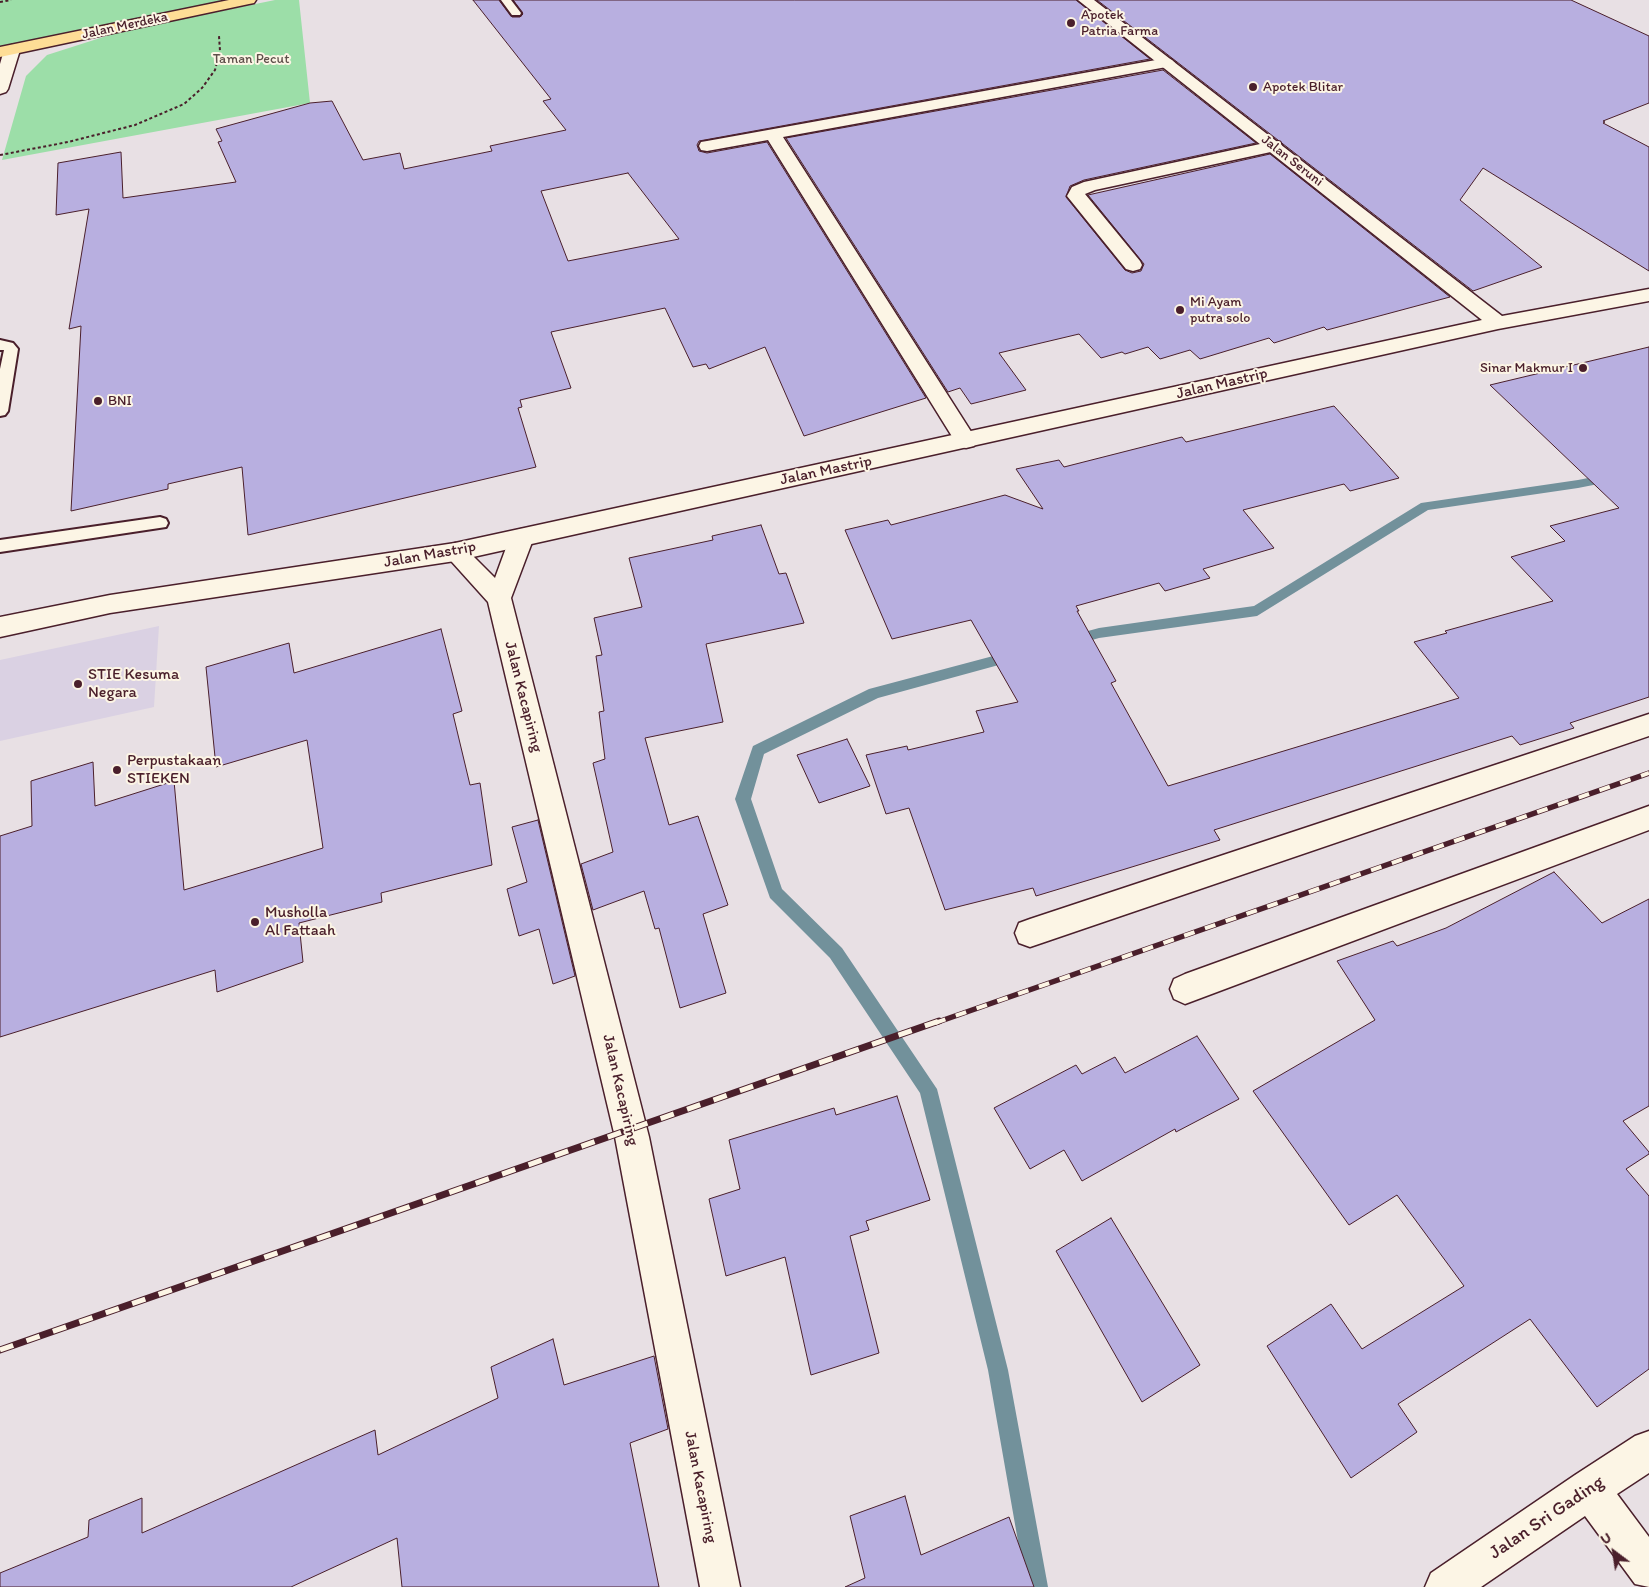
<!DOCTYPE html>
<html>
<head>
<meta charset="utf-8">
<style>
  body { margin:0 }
  #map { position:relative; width:1649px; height:1587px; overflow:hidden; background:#e8e0e4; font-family:Itim,sans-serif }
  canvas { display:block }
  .north { position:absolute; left:1589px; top:1527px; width:50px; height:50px; -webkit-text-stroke:4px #fcf5e5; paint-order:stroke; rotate:329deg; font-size:14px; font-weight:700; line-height:20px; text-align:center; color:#4a1f2b }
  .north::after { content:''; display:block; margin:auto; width:18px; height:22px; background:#4a1f2b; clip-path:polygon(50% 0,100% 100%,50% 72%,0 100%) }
</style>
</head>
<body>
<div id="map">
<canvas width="1649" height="1587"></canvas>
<div class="north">U</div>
</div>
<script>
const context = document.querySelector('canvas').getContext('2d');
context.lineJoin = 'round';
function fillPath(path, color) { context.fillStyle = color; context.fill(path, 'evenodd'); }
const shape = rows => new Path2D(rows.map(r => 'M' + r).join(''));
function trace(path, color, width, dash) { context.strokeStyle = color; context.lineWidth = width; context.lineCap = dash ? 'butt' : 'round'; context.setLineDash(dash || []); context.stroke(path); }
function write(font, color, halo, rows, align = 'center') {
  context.font = font + ' Itim,sans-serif'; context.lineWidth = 4; context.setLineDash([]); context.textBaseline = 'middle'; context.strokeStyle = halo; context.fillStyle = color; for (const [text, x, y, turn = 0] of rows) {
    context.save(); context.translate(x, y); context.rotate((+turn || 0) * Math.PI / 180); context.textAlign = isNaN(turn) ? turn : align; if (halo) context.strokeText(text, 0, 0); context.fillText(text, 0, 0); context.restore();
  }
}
fillPath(shape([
  [159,626,154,707,0,741,0,660]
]), '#dad1e3');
fillPath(shape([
  [0,0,229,0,0,47],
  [275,0,299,0,310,103,2,160,26,76,47,55,119,32]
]), '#9cdea8');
fillPath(shape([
  [1649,466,1649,474,1578,488,1428,510,1257,616,1099,638,1071,646,1066,645,1064,641,1066,637,1099,628,1254,606,1421,503,1578,480,1649,466],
  [1012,651,1017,652,1019,656,1017,660,878,698,764,754,751,799,782,889,842,948,937,1089,1008,1370,1048,1587,1026,1587,988,1370,920,1093,830,958,770,898,735,799,753,746,869,689,1012,651]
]), '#72919b');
const building = shape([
  [473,0,499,0,512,17,520,17,523,14,513,0,1076,0,1150,59,699,141,697,145,699,151,707,153,767,142,926,398,804,436,765,347,709,369,706,364,693,367,665,308,551,332,571,388,520,400,522,407,518,408,536,467,248,535,242,467,168,484,168,489,71,511,81,326,69,329,89,209,56,215,58,163,121,152,123,198,236,182,218,142,222,141,216,129,310,103,332,101,363,160,400,153,404,169,492,151,490,146,566,130,543,101,551,99,473,0],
  [628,173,679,239,568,261,541,191,628,173],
  [1097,0,1571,0,1649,36,1649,103,1603,121,1605,122,1603,123,1649,147,1649,271,1483,168,1460,200,1542,267,1473,291,1097,0],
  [1163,70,1256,143,1084,180,1070,186,1066,197,1125,270,1132,273,1141,271,1144,264,1088,195,1270,154,1450,297,1327,330,1324,327,1274,343,1269,338,1200,359,1190,350,1160,359,1148,347,1125,354,1122,352,1101,358,1079,334,999,353,1026,390,971,404,960,388,948,392,786,138,1163,70],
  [1649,347,1649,697,1570,723,1574,728,1520,745,1512,736,1214,830,1220,840,1122,870,1036,896,1033,888,945,910,909,808,886,814,866,755,907,746,908,750,984,732,976,711,1018,702,971,620,892,639,845,530,888,520,891,525,1005,495,1043,509,1016,469,1059,460,1064,467,1182,437,1186,442,1334,406,1399,478,1350,491,1344,484,1243,510,1274,548,1203,569,1210,578,1165,591,1159,583,1076,606,1079,611,1077,611,1116,681,1111,683,1168,786,1459,698,1414,642,1447,633,1445,631,1553,601,1511,557,1565,541,1550,526,1619,508,1490,385,1649,347],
  [761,525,779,574,786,573,804,623,706,644,723,722,645,738,669,825,698,816,728,905,703,914,726,993,680,1008,659,928,655,929,644,891,593,910,581,864,613,852,593,763,605,759,599,712,604,711,596,656,602,655,594,618,642,607,629,558,713,540,712,536,761,525],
  [441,629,462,711,453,714,470,785,480,783,492,865,381,893,382,902,299,923,303,962,217,992,215,970,0,1037,0,836,32,826,31,781,93,762,95,806,174,781,184,890,323,848,307,740,216,767,206,667,289,643,294,673,441,629],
  [847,739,870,786,819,803,797,755,847,739],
  [538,820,575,976,553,984,539,929,519,936,507,889,527,882,512,827,538,820],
  [1554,872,1602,923,1649,899,1649,1106,1623,1121,1649,1152,1649,1154,1626,1169,1649,1196,1649,1369,1597,1407,1530,1319,1398,1404,1417,1432,1351,1478,1267,1346,1331,1304,1362,1349,1464,1286,1397,1195,1349,1225,1253,1091,1375,1020,1337,961,1393,941,1397,946,1446,928,1554,872],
  [1197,1036,1239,1099,1176,1132,1175,1129,1082,1181,1064,1150,1030,1169,994,1108,1076,1065,1082,1074,1115,1057,1125,1073,1197,1036],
  [897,1096,930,1200,866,1221,869,1230,850,1236,879,1353,811,1375,785,1257,726,1276,709,1199,740,1189,729,1140,834,1108,836,1115,897,1096],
  [1111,1218,1200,1365,1142,1402,1056,1251,1111,1218],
  [553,1339,564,1385,654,1356,668,1429,630,1443,659,1587,402,1587,397,1538,291,1587,0,1587,0,1573,88,1537,89,1520,142,1498,142,1533,375,1430,378,1455,498,1398,491,1367,553,1339],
  [905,1496,921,1555,1009,1517,1034,1587,845,1587,865,1578,850,1516,905,1496]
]);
fillPath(building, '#b8afe0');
trace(building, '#4a1f2b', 1);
const lane = shape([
  [501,0,511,0,521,13,520,15,512,15,501,0],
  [0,340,13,343,18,349,8,411,5,415,0,416,0,369,4,350,0,350,0,340],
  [160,517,166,519,168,523,166,527,0,552,0,540,160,517]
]);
const street = shape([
  [1167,58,1172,60,1175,63,1172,66,783,137,977,441,974,446,966,448,958,446,768,140,707,151,701,150,699,146,701,142,707,141,1167,58],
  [1274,141,1280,142,1282,146,1280,150,1095,190,1085,194,1140,261,1142,265,1140,269,1133,271,1126,269,1067,196,1072,187,1084,182,1274,141],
  [522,529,530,531,534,537,511,598,649,1137,740,1587,700,1587,615,1137,488,602,443,552,447,546,455,543,463,546,495,578,510,537,514,531,522,529],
  [1649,714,1649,736,1030,947,1019,943,1015,933,1019,923,1030,919,1649,714],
  [1649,806,1649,830,1185,1004,1174,999,1170,989,1174,979,1185,974,1649,806],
  [1649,1431,1649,1473,1617,1494,1649,1537,1649,1587,1635,1584,1585,1516,1481,1587,1425,1587,1431,1573,1575,1475,1635,1436,1649,1431]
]);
const secondary = shape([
  [1078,0,1094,0,1502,316,1649,289,1649,301,1498,329,455,561,110,613,0,637,0,617,110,595,455,543,1482,320,1078,0],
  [12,45,17,47,20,50,8,89,6,92,0,94,0,64,4,50,7,47,12,45]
]);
const primary = shape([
  [229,0,256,0,254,3,249,4,0,57,0,47,229,0]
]);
trace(lane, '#4a1f2b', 4);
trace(street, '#4a1f2b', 3);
trace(secondary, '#4a1f2b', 3);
trace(primary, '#4a1f2b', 3);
trace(shape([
  [0,2,11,0],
  [0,155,68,142,135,125,184,104,202,88,215,70,220,51,219,36]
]), '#4a1f2b', 2, [3, 2.5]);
fillPath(lane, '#fcf5e5');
fillPath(street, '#fcf5e5');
fillPath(secondary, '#fcf5e5');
fillPath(primary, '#fedd96');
const railFar1 = shape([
  [935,1023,1649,773]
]);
const rail = shape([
  [0,1350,939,1021]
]);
trace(railFar1, '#4a1f2b', 5.5);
trace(rail, '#4a1f2b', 7);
trace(railFar1, '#fcf5e5', 4, [11]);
trace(rail, '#fcf5e5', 5, [14]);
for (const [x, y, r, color] of [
  [1071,23,5,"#4a1f2b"],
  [1253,87,5,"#4a1f2b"],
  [1180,310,5,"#4a1f2b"],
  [1583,368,5,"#4a1f2b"],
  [98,401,5,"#4a1f2b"],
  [78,684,5,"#4a1f2b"],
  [117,770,5,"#4a1f2b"],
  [255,922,5,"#4a1f2b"]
]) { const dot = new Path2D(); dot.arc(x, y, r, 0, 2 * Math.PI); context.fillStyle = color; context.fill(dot); trace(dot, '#fcf5e5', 2); }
write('14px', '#4a1f2b', '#fcf5e5', [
  ["Apotek",1081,15],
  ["Patria Farma",1081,31],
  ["Apotek Blitar",1263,87],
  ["Mi Ayam",1190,302],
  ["putra solo",1190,318],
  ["Sinar Makmur I",1573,368,"right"],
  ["BNI",108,401]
], 'left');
write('14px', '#4a1f2b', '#fcf5e5', [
  ["Jalan Merdeka",125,26,-12],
  ["Jalan Seruni",1292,161,38]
]);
write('14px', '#5e4f4a', '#fcf5e5', [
  ["Taman Pecut",251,59]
]);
write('16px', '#4a1f2b', '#fcf5e5', [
  ["Jalan Mastrip",1222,384,-13],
  ["Jalan Mastrip",826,471,-12],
  ["Jalan Mastrip",430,555,-10],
  ["Jalan Kacapiring",523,697,76],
  ["Jalan Kacapiring",620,1090,77],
  ["Jalan Kacapiring",700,1487,79]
]);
write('16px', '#4a1f2b', '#fcf5e5', [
  ["STIE Kesuma",88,675],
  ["Negara",88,693],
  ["Perpustakaan",127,761],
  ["STIEKEN",127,779],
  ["Musholla",265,913],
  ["Al Fattaah",265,931]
], 'left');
write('19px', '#4a1f2b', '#fcf5e5', [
  ["Jalan Sri Gading",1547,1518,-34]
]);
</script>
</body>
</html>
